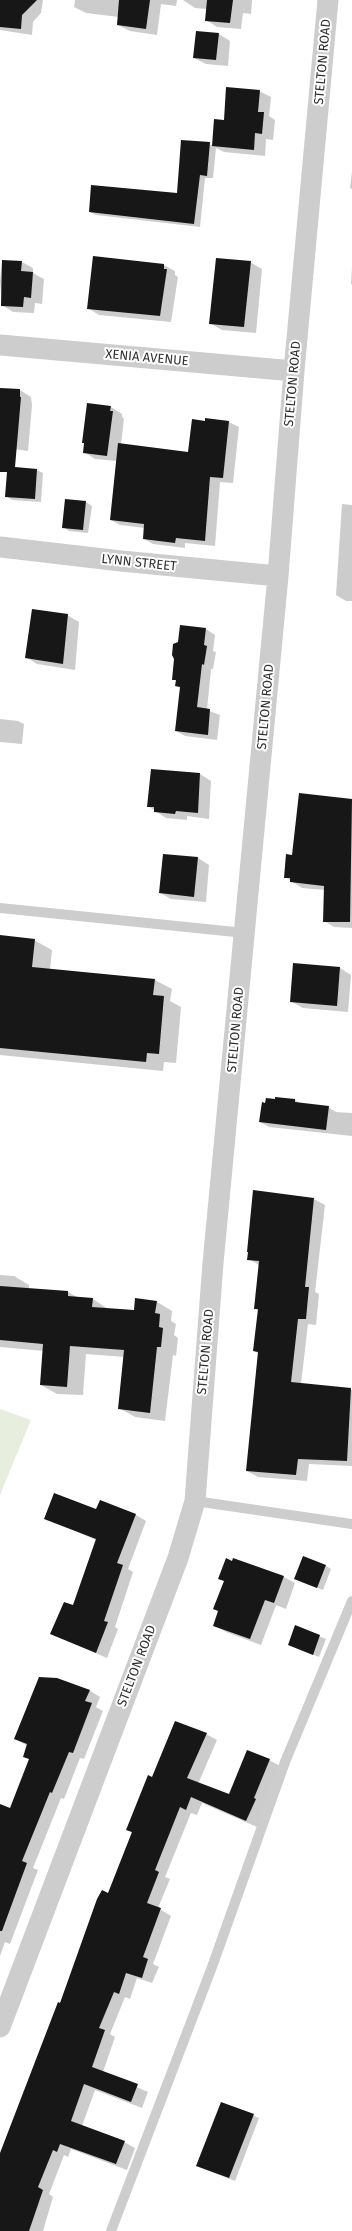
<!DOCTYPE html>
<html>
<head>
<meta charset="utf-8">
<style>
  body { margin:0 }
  canvas { display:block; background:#fff }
</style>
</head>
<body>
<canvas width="352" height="2231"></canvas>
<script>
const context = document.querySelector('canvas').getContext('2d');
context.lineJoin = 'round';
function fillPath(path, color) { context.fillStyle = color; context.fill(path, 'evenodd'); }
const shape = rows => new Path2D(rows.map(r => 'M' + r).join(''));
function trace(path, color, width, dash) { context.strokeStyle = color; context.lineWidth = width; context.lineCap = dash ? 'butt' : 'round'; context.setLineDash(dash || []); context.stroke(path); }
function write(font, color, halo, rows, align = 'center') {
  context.font = font + ' "Fira Sans",sans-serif'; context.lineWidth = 4; context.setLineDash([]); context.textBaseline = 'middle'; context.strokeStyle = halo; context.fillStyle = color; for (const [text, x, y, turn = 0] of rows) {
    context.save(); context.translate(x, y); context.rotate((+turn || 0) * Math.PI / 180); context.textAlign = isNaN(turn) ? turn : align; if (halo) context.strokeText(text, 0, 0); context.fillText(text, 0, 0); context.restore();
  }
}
fillPath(shape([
  [0,1409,31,1420,0,1495]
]), '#e7eedd');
fillPath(shape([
  [0,0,43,0,41,13,33,22,32,35,0,30],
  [75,0,177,0,176,6,161,4,157,35,130,31,118,25,119,17,86,13,74,7],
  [183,0,252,0,251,14,243,13,241,29,217,27,206,20,207,9,195,8],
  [219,34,230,41,228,66,206,64,194,58],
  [259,91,271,97,269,116,275,120,273,140,266,139,265,156,224,152,216,148,213,178,205,178,200,227,96,215,90,212,178,194,182,141,213,145,225,121],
  [352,172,352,189,350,188],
  [94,257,164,265,175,271,175,275,178,277,171,322,99,315,88,308],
  [2,261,22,262,33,268,33,273,44,279,42,304,35,303,34,313,13,312,2,305,0,281],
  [250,262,262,269,256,333,222,330,210,323],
  [352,267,352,285,351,284],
  [0,389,20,390,31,397,32,405,28,451,7,448,0,445],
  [111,407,122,414,122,417,124,419,121,444,189,453,206,419,229,422,239,427,233,483,220,482,215,546,185,543,185,548,153,544,144,539,145,528,120,525,111,520,117,461,95,459,84,452],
  [37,470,43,473,41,502,12,500,6,496],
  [86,502,92,506,88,533,69,531,63,527],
  [342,504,352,505,352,601,346,601,336,595],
  [67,615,79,622,75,670,37,664,26,657],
  [206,629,215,635,213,651,216,652,213,669,211,669,207,710,220,715,217,740,185,736,176,731,181,688,176,686,177,681,173,679],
  [0,719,18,721,24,724,22,744,0,742],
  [200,774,211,781,209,819,187,816,187,820,166,818,148,806],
  [300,794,352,800,352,928,334,927,324,921,325,890,302,888,285,877,293,856],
  [198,858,209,865,206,902,171,899,160,893],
  [0,936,34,940,52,950,50,970,155,980,172,989,170,1001,181,1007,176,1063,164,1062,163,1071,0,1055],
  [294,964,340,968,351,975,348,1012,303,1008,292,1002],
  [295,1100,301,1104,328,1107,336,1112,352,1113,352,1136,269,1127,260,1122],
  [254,1192,314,1199,325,1205,315,1292,319,1294,316,1325,308,1324,301,1384,352,1390,352,1466,309,1464,307,1481,258,1477,247,1471,258,1353,254,1351,259,1311,255,1309,259,1265,249,1259],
  [0,1275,14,1276,29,1285,29,1289,68,1292,77,1297,93,1299,108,1309,135,1311,157,1302,172,1311,171,1321,176,1324,174,1335,178,1338,176,1356,173,1355,165,1421,135,1417,119,1408,125,1357,86,1354,83,1395,57,1394,41,1385,44,1351,0,1347],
  [96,1510,136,1515,146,1521,128,1569,133,1572,115,1627,118,1629,107,1658,52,1634,73,1606,96,1540,45,1518],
  [326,1566,331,1569,323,1590,301,1582],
  [284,1577,295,1583,286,1609,276,1605,261,1645,226,1632,214,1625],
  [296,1627,326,1639,319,1657,289,1645],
  [89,1690,100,1697,96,1707,103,1711,84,1759,80,1758,64,1799,61,1798,33,1868,38,1870,10,1944,5,1942,0,1956,0,1805,11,1809,30,1759,24,1756,28,1746,15,1739],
  [206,1734,217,1740,198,1784,230,1795,269,1760,280,1766,257,1827,202,1803,197,1815,191,1813,165,1877,170,1879,158,1908,171,1916,153,1964,159,1967,152,1983,137,1978,130,1999,125,1997,110,2034,115,2037,103,2072,148,2092,142,2108,95,2090,82,2126,124,2142,135,2148,127,2170,71,2149,68,2157,64,2155,49,2194,53,2197,43,2231,0,2231,0,2159,61,2004,109,1894,132,1833,128,1830,152,1778],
  [222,2103,259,2118,235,2181,204,2169]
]), '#0003');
fillPath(shape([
  [0,0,37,0,22,15,21,29,0,27],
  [119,0,150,0,146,29,117,25],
  [207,0,233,0,230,23,205,21],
  [196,31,219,33,216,60,193,58],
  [226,87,260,90,258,112,264,112,262,134,255,133,254,150,212,146,214,119,224,120],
  [181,140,210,142,207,176,200,175,194,224,89,212,91,185,177,193],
  [93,256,164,264,164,269,167,269,160,316,87,309],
  [216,258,251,261,244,327,209,324],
  [2,260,22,261,21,271,33,272,31,298,24,297,23,307,1,306],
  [0,388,20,389,20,397,21,397,15,467,37,469,35,499,5,497,7,472,0,472],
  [87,403,111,406,110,411,113,411,107,456,83,453,84,443,82,443],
  [205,418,229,421,223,478,210,477,205,541,176,538,175,543,143,539,144,524,110,520,118,443,188,452,192,419,205,421],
  [65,499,86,501,83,530,62,528],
  [32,609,68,614,63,664,25,658],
  [180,625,206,628,204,645,207,646,204,665,202,664,197,707,210,709,208,735,175,731,180,687,175,686,176,680,172,680,174,659,172,655,173,644,178,642],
  [151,769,200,773,198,813,176,811,175,814,154,812,154,807,147,807],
  [299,793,352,799,350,922,323,922,324,886,290,882,290,878,284,878,286,854,292,855],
  [163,854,198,857,194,897,159,893],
  [0,935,35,939,32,967,155,979,153,995,164,996,159,1054,147,1053,146,1062,0,1048],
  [293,963,340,967,337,1006,290,1002],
  [275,1097,295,1099,295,1102,329,1106,326,1130,259,1122,262,1102,265,1103,266,1098,275,1099],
  [253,1190,314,1198,305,1287,309,1287,306,1319,298,1319,291,1382,351,1388,347,1461,298,1459,296,1475,246,1471,258,1352,253,1351,258,1309,254,1309,259,1261,247,1260,248,1252,247,1252],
  [0,1286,68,1291,68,1296,93,1298,92,1307,134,1310,135,1298,157,1301,155,1313,160,1314,159,1327,163,1328,161,1347,157,1347,150,1413,118,1409,124,1350,70,1346,67,1387,40,1385,43,1344,0,1340],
  [54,1493,96,1509,100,1500,136,1514,117,1563,123,1565,104,1621,108,1622,96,1653,50,1634,64,1602,73,1605,96,1539,44,1519],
  [303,1556,326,1565,317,1588,294,1579],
  [226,1558,232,1561,233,1558,284,1576,274,1603,265,1600,250,1639,213,1626,218,1611,213,1609,224,1581,218,1579],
  [295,1625,320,1635,313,1655,288,1645],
  [39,1677,57,1678,90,1690,85,1701,92,1703,73,1753,69,1752,52,1793,50,1792,22,1861,27,1863,2,1931,0,1931,0,1804,10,1808,29,1759,23,1757,27,1744,14,1739],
  [175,1721,207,1733,187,1778,229,1794,247,1750,270,1759,254,1798,256,1799,246,1821,191,1797,186,1810,180,1807,155,1870,159,1872,147,1903,161,1908,143,1957,148,1959,142,1978,126,1973,119,1994,114,1992,99,2028,105,2030,92,2067,138,2084,131,2102,84,2084,71,2121,125,2141,116,2164,60,2144,57,2152,53,2150,38,2187,43,2190,29,2231,0,2231,0,2153,58,2002,60,2003,97,1899,102,1890,108,1893,132,1832,126,1830,148,1775,152,1777],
  [221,2102,254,2114,229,2178,196,2166]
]), '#171717');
trace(shape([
  [0,908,245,933],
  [195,1501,352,1524],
  [111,2231,212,1967,285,1762,352,1601]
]), '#cdcdcd', 10);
trace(shape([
  [0,345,294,371],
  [0,547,121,561,278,576],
  [0,2027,178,1558,195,1501,213,1263,278,576,294,371,328,0]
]), '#cdcdcd', 21);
write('13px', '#303030', '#fff', [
  ["STELTON ROAD",323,62,-85],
  ["XENIA AVENUE",147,358,5],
  ["STELTON ROAD",293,384,-85],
  ["LYNN STREET",139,563,6],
  ["STELTON ROAD",266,707,-85],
  ["STELTON ROAD",236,1030,-85],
  ["STELTON ROAD",206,1352,-85],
  ["STELTON ROAD",137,1666,-69]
]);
</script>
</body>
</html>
